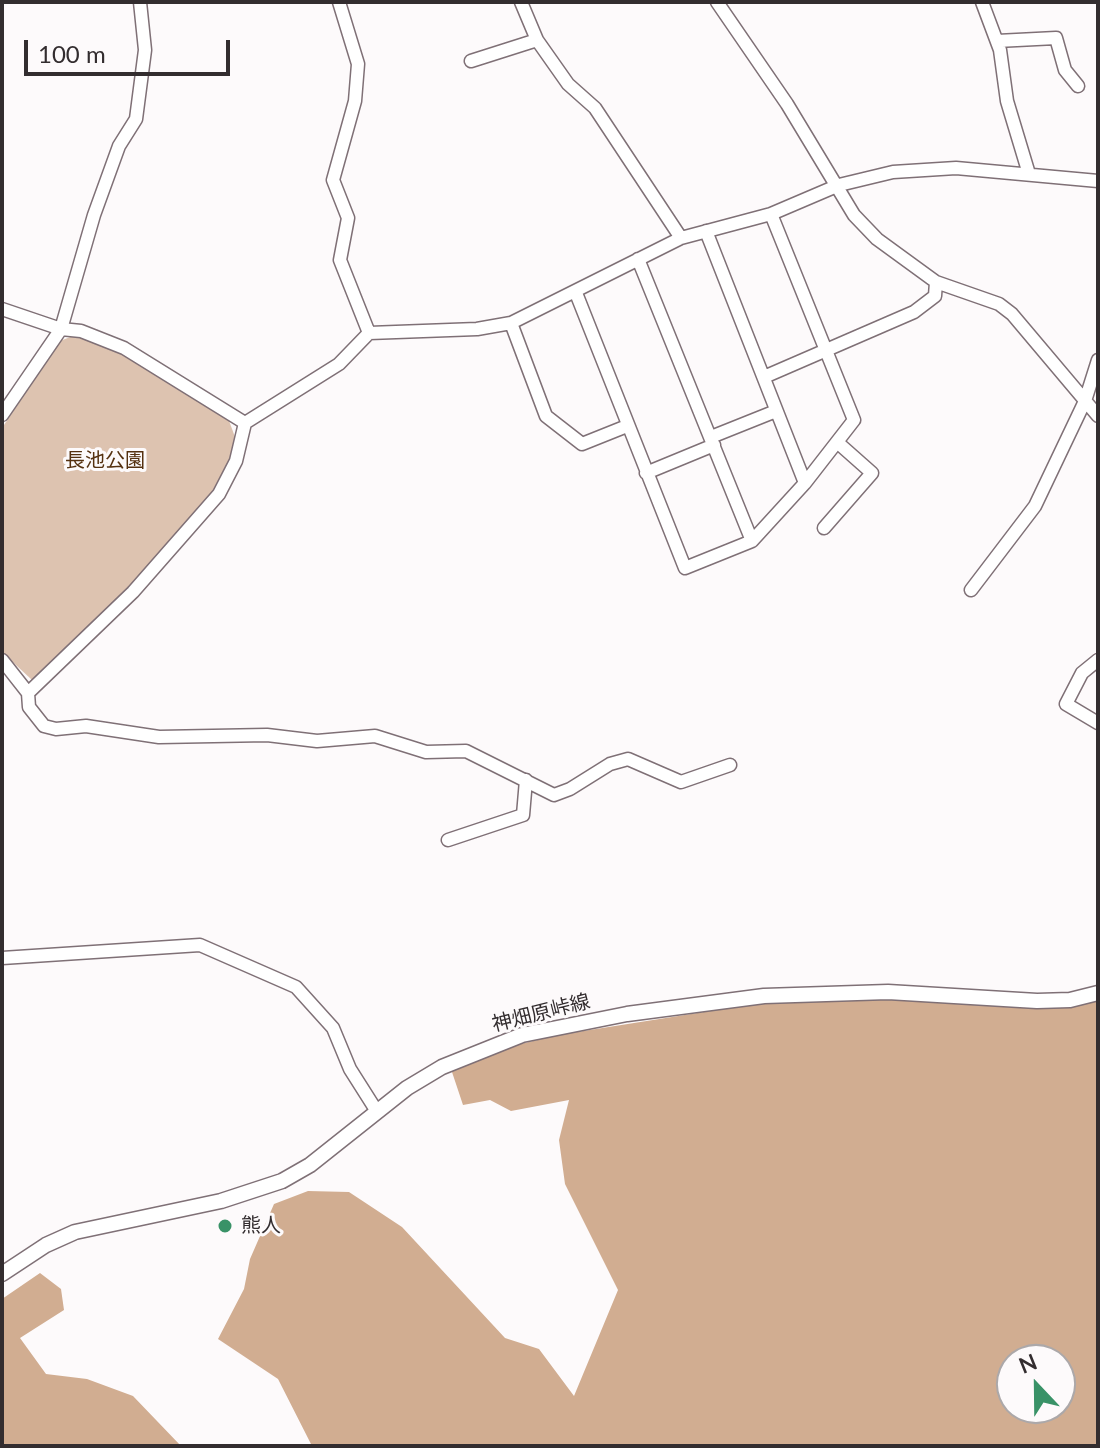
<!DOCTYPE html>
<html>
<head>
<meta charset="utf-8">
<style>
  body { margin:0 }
  #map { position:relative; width:1100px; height:1448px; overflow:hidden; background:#fdfafb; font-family:Lato,sans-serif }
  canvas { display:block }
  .frame { position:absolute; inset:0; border:4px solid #332d2f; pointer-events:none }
  .north { position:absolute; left:996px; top:1344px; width:80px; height:80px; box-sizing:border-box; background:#fdfafb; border:2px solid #aca8a9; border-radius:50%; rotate:338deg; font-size:22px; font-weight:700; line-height:32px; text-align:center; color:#332d2f }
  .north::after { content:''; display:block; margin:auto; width:28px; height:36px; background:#399267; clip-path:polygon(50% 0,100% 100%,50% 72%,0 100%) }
  .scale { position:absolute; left:24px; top:40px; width:206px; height:36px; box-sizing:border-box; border:4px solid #332d2f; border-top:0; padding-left:10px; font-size:24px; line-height:28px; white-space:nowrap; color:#332d2f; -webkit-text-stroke:6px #fdfafb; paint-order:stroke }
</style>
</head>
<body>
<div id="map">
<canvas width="1100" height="1448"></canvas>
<div class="frame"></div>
<div class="north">N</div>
<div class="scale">100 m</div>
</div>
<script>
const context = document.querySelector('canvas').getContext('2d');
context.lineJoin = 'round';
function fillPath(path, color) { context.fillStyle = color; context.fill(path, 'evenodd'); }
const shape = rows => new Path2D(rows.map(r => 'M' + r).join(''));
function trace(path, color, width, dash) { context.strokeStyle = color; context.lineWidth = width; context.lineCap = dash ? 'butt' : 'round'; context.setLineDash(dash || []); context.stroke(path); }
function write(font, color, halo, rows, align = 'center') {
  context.font = font + ' Lato,"Noto Sans JP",sans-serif'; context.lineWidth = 6; context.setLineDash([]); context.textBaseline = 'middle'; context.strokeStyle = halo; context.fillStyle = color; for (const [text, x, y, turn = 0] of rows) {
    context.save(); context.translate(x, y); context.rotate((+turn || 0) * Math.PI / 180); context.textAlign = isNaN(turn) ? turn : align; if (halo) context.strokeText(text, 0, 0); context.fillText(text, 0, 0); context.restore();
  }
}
fillPath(shape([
  [78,334,122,351,228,418,235,437,231,459,215,492,129,589,32,680,2,652,2,428,60,341]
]), '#ddc3b0');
fillPath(shape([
  [1098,996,1098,1446,312,1446,278,1379,218,1339,244,1289,250,1259,274,1204,308,1191,349,1192,402,1227,505,1338,539,1349,574,1396,618,1290,565,1184,559,1140,569,1100,511,1111,490,1100,463,1105,451,1069,483,1053,558,1035,767,1002,817,998],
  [1012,1360,1060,1360,1060,1408,1012,1408],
  [40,1273,61,1289,64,1310,20,1338,46,1374,87,1379,133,1396,181,1446,2,1446,2,1299]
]), '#d1ad91');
const minor = shape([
  [339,2,358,64,355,101,333,180,348,218,340,260,369,333],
  [521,2,537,40,568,84,595,108,681,238],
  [717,2,787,104,854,215,877,239,936,282,999,304,1012,314,1098,416],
  [982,2,1000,50,1007,101,1029,174],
  [997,41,1056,38,1065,70,1078,86],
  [471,61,537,40],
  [706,231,805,483],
  [638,259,752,541],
  [576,293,685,568,752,541,805,483,854,420,771,214],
  [2,309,61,329,81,331,124,348,245,423],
  [511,323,546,416,582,444,627,426],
  [764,377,914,312,935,296,936,282],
  [2,415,61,329,94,215,119,146,136,119,145,50,140,2],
  [711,437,776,411],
  [646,473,714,445],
  [824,528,872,473,837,442],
  [971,590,1035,506,1085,401,1098,360],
  [2,660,28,693,29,707,44,726,56,729,86,726,159,737,267,735,317,741,375,736,426,752,466,751,554,795,570,789,610,764,628,759,681,782,730,765],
  [1098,660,1082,673,1066,704,1098,723],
  [28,693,133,592,219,494,236,461,245,423,339,364,369,333,477,329,511,323,681,238,771,214,839,185,893,172,956,168,1098,181],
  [448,840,523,815,526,780],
  [2,958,200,945,296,987,333,1028,350,1069,376,1110]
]);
const tertiary = shape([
  [2,1274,46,1245,75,1232,221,1201,282,1181,310,1165,407,1088,442,1067,522,1035,627,1014,764,996,888,992,1037,1001,1070,1000,1098,993]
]);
trace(minor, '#7f7076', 15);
trace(tertiary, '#7f7076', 17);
trace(minor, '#fff', 12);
trace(tertiary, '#fff', 14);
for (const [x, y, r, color] of [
  [225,1226,8,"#399267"]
]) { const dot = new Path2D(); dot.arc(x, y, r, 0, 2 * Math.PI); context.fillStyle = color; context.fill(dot); trace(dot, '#fdfafb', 3); }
write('20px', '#553110', '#fdfafb', [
  ["長池公園",105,461]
]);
write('20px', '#332d2f', '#fdfafb', [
  ["神畑原峠線",541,1013,-14]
]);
write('20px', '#332d2f', '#fdfafb', [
  ["熊人",241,1226]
], 'left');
</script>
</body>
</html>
